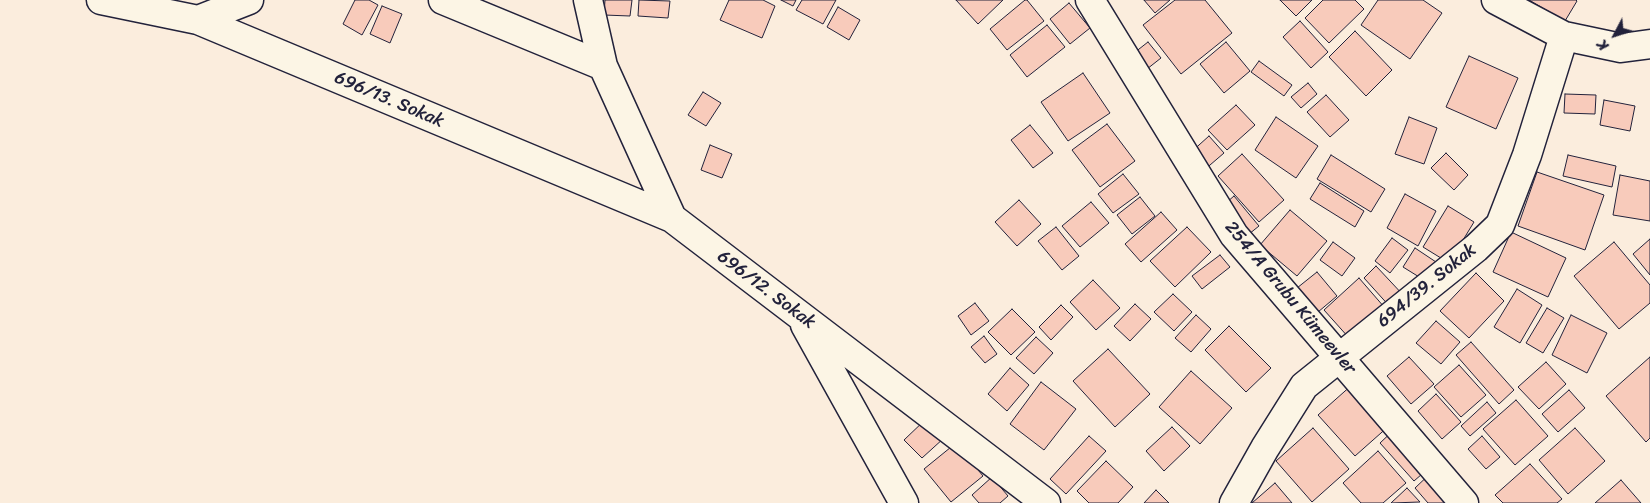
<!DOCTYPE html>
<html>
<head>
<meta charset="utf-8">
<style>
  body { margin:0 }
  #map { position:relative; width:1650px; height:503px; overflow:hidden; background:#fbeddd; font-family:Sriracha,sans-serif }
  canvas { display:block }
  .north { position:absolute; left:1590px; top:10px; width:50px; height:50px; -webkit-text-stroke:4px #fcf5e5; paint-order:stroke; rotate:230deg; font-size:14px; font-weight:700; line-height:20px; text-align:center; color:#22223b }
  .north::after { content:''; display:block; margin:auto; width:18px; height:22px; background:#22223b; clip-path:polygon(50% 0,100% 100%,50% 72%,0 100%) }
</style>
</head>
<body>
<div id="map">
<canvas width="1650" height="503"></canvas>
<div class="north">K</div>
</div>
<script>
const context = document.querySelector('canvas').getContext('2d');
context.lineJoin = 'round';
function fillPath(path, color) { context.fillStyle = color; context.fill(path, 'evenodd'); }
const shape = rows => new Path2D(rows.map(r => 'M' + r).join(''));
function trace(path, color, width, dash) { context.strokeStyle = color; context.lineWidth = width; context.lineCap = dash ? 'butt' : 'round'; context.setLineDash(dash || []); context.stroke(path); }
function write(font, color, halo, rows, align = 'center') {
  context.font = font + ' Sriracha,sans-serif'; context.lineWidth = 4; context.setLineDash([]); context.textBaseline = 'middle'; context.strokeStyle = halo; context.fillStyle = color; for (const [text, x, y, turn = 0] of rows) {
    context.save(); context.translate(x, y); context.rotate((+turn || 0) * Math.PI / 180); context.textAlign = isNaN(turn) ? turn : align; if (halo) context.strokeText(text, 0, 0); context.fillText(text, 0, 0); context.restore();
  }
}
const building = shape([
  [355,0,369,0,378,5,362,35,343,24,355,0],
  [605,0,632,0,630,16,604,15,605,0],
  [639,0,670,1,668,18,638,16,639,0],
  [729,0,763,0,775,6,762,38,720,20,729,0],
  [781,0,796,0,793,6,781,0],
  [802,0,836,0,823,24,796,10,802,0],
  [956,0,1003,0,978,24,956,0],
  [1025,0,1027,0,1044,21,1007,50,990,29,1025,0],
  [1144,0,1170,0,1155,13,1144,0],
  [1175,0,1205,0,1232,33,1181,74,1143,25,1175,0],
  [1280,0,1312,0,1296,16,1280,0],
  [1323,0,1355,0,1364,9,1329,43,1305,18,1323,0],
  [1378,0,1423,0,1442,13,1410,59,1361,25,1378,0],
  [1529,0,1576,0,1577,1,1565,21,1529,0],
  [1069,3,1090,28,1070,44,1050,19,1069,3],
  [382,6,402,14,390,43,370,34,382,6],
  [838,7,860,20,849,40,827,27,838,7],
  [1300,21,1328,52,1311,68,1283,37,1300,21],
  [1047,25,1065,47,1027,77,1010,55,1047,25],
  [1355,31,1392,70,1366,96,1329,57,1355,31],
  [1148,42,1161,58,1147,69,1134,53,1148,42],
  [1226,42,1250,71,1224,93,1200,64,1226,42],
  [1469,56,1518,78,1496,129,1446,107,1469,56],
  [1259,61,1292,85,1284,96,1251,72,1259,61],
  [1083,73,1110,113,1068,141,1041,102,1083,73],
  [1308,83,1317,94,1301,108,1291,97,1308,83],
  [703,92,721,103,706,126,688,115,703,92],
  [1565,94,1596,95,1595,114,1564,113,1565,94],
  [1326,95,1349,120,1330,137,1307,112,1326,95],
  [1604,100,1635,106,1630,131,1600,125,1604,100],
  [1236,105,1255,125,1227,150,1208,130,1236,105],
  [1276,117,1318,146,1296,178,1255,150,1276,117],
  [1409,117,1437,128,1424,164,1395,154,1409,117],
  [1107,124,1135,161,1100,187,1072,150,1107,124],
  [1030,125,1053,153,1033,168,1011,140,1030,125],
  [1209,136,1224,153,1203,171,1189,154,1209,136],
  [710,145,732,154,722,178,701,170,710,145],
  [1446,153,1468,175,1454,190,1431,168,1446,153],
  [1242,154,1284,200,1259,222,1218,176,1242,154],
  [1331,155,1385,189,1371,212,1317,179,1331,155],
  [1568,155,1616,166,1612,187,1563,176,1568,155],
  [1537,172,1604,195,1585,250,1518,226,1537,172],
  [1123,174,1139,194,1113,213,1098,194,1123,174],
  [1620,175,1650,181,1650,221,1613,215,1620,175],
  [1320,183,1364,211,1355,227,1310,199,1320,183],
  [1405,194,1436,211,1418,246,1387,228,1405,194],
  [1234,196,1259,226,1244,238,1219,209,1234,196],
  [1140,197,1155,216,1132,234,1117,215,1140,197],
  [1019,200,1041,224,1017,246,995,222,1019,200],
  [1091,202,1109,223,1080,247,1062,226,1091,202],
  [1448,206,1474,222,1449,263,1423,247,1448,206],
  [1290,210,1327,241,1297,276,1260,245,1290,210],
  [1161,212,1177,230,1141,262,1125,244,1161,212],
  [1056,227,1079,256,1062,270,1038,241,1056,227],
  [1187,227,1211,252,1175,287,1150,261,1187,227],
  [1511,232,1566,258,1548,297,1493,272,1511,232],
  [1392,238,1408,250,1390,273,1375,261,1392,238],
  [1650,239,1650,275,1633,254,1650,239],
  [1333,242,1355,258,1342,276,1320,260,1333,242],
  [1614,242,1650,285,1650,303,1619,329,1574,276,1614,242],
  [1415,248,1436,262,1424,280,1403,267,1415,248],
  [1220,255,1230,267,1202,289,1192,276,1220,255],
  [1376,266,1405,297,1392,309,1364,278,1376,266],
  [1317,272,1337,296,1318,312,1297,288,1317,272],
  [1476,273,1504,301,1469,338,1440,311,1476,273],
  [1359,278,1385,308,1350,339,1324,310,1359,278],
  [1093,280,1120,308,1096,330,1070,302,1093,280],
  [1517,289,1542,305,1520,343,1494,327,1517,289],
  [1173,294,1192,312,1174,331,1154,312,1173,294],
  [975,303,989,321,971,335,958,316,975,303],
  [1135,304,1151,319,1130,341,1114,326,1135,304],
  [1061,305,1073,317,1051,340,1039,327,1061,305],
  [1547,308,1564,318,1543,353,1526,343,1547,308],
  [1012,309,1035,332,1011,355,988,332,1012,309],
  [1196,315,1211,329,1191,352,1175,338,1196,315],
  [1571,315,1607,333,1587,373,1552,355,1571,315],
  [1436,321,1460,342,1441,364,1416,343,1436,321],
  [1229,326,1271,368,1246,392,1205,350,1229,326],
  [984,336,997,354,985,363,971,347,984,336],
  [1036,337,1053,353,1034,374,1016,358,1036,337],
  [1471,342,1514,390,1499,404,1456,355,1471,342],
  [1108,349,1150,394,1115,427,1073,381,1108,349],
  [1409,357,1434,384,1411,404,1387,376,1409,357],
  [1650,357,1650,438,1646,442,1606,396,1650,357],
  [1546,362,1566,384,1539,409,1518,387,1546,362],
  [1459,365,1486,395,1461,417,1434,387,1459,365],
  [1010,368,1029,385,1007,411,988,394,1010,368],
  [1191,371,1232,408,1200,444,1159,407,1191,371],
  [1041,382,1076,409,1044,450,1010,424,1041,382],
  [1353,384,1390,425,1355,456,1318,415,1353,384],
  [1569,390,1585,408,1558,432,1542,414,1569,390],
  [1436,394,1461,422,1442,439,1418,411,1436,394],
  [1516,400,1548,436,1515,465,1483,429,1516,400],
  [1487,402,1496,413,1470,436,1461,426,1487,402],
  [926,419,944,438,922,458,904,440,926,419],
  [1172,427,1190,446,1164,471,1146,451,1172,427],
  [1313,428,1349,469,1312,502,1276,461,1313,428],
  [1396,428,1430,467,1414,481,1380,443,1396,428],
  [1575,428,1605,461,1568,494,1539,460,1575,428],
  [1089,436,1106,451,1066,494,1050,479,1089,436],
  [1482,436,1500,457,1486,469,1468,449,1482,436],
  [956,443,983,476,951,502,924,469,956,443],
  [1378,451,1406,483,1383,503,1361,503,1343,483,1378,451],
  [1106,461,1133,487,1118,503,1089,503,1077,491,1106,461],
  [1530,464,1562,499,1557,503,1503,503,1495,495,1530,464],
  [1433,471,1462,503,1428,503,1415,488,1433,471],
  [992,477,1008,496,1000,503,979,503,972,495,992,477],
  [1621,480,1641,503,1595,503,1621,480],
  [1275,483,1292,503,1252,503,1275,483],
  [1407,488,1420,502,1391,503,1407,488],
  [1156,490,1169,503,1144,503,1156,490]
]);
fillPath(building, '#f8cbbb');
trace(building, '#22223b', 1);
const street = shape([
  [101,0,198,20,672,218],
  [443,0,603,66],
  [588,0,603,66,672,218,1046,503],
  [1090,0,1234,235,1464,503],
  [1496,0,1564,36,1621,48,1650,44],
  [198,20,249,0],
  [805,325,904,503],
  [1234,503,1265,448,1304,386,1476,248,1500,225,1527,155,1564,36]
]);
trace(street, '#22223b', 31);
trace(street, '#fcf5e5', 28);
write('18px', '#22223b', '#fcf5e5', [
  ["696/13. Sokak",389,100,23],
  ["694/39. Sokak",1427,286,-39],
  ["696/12. Sokak",766,290,37],
  ["254/A Grubu Kümeevler",1290,298,50]
]);
</script>
</body>
</html>
